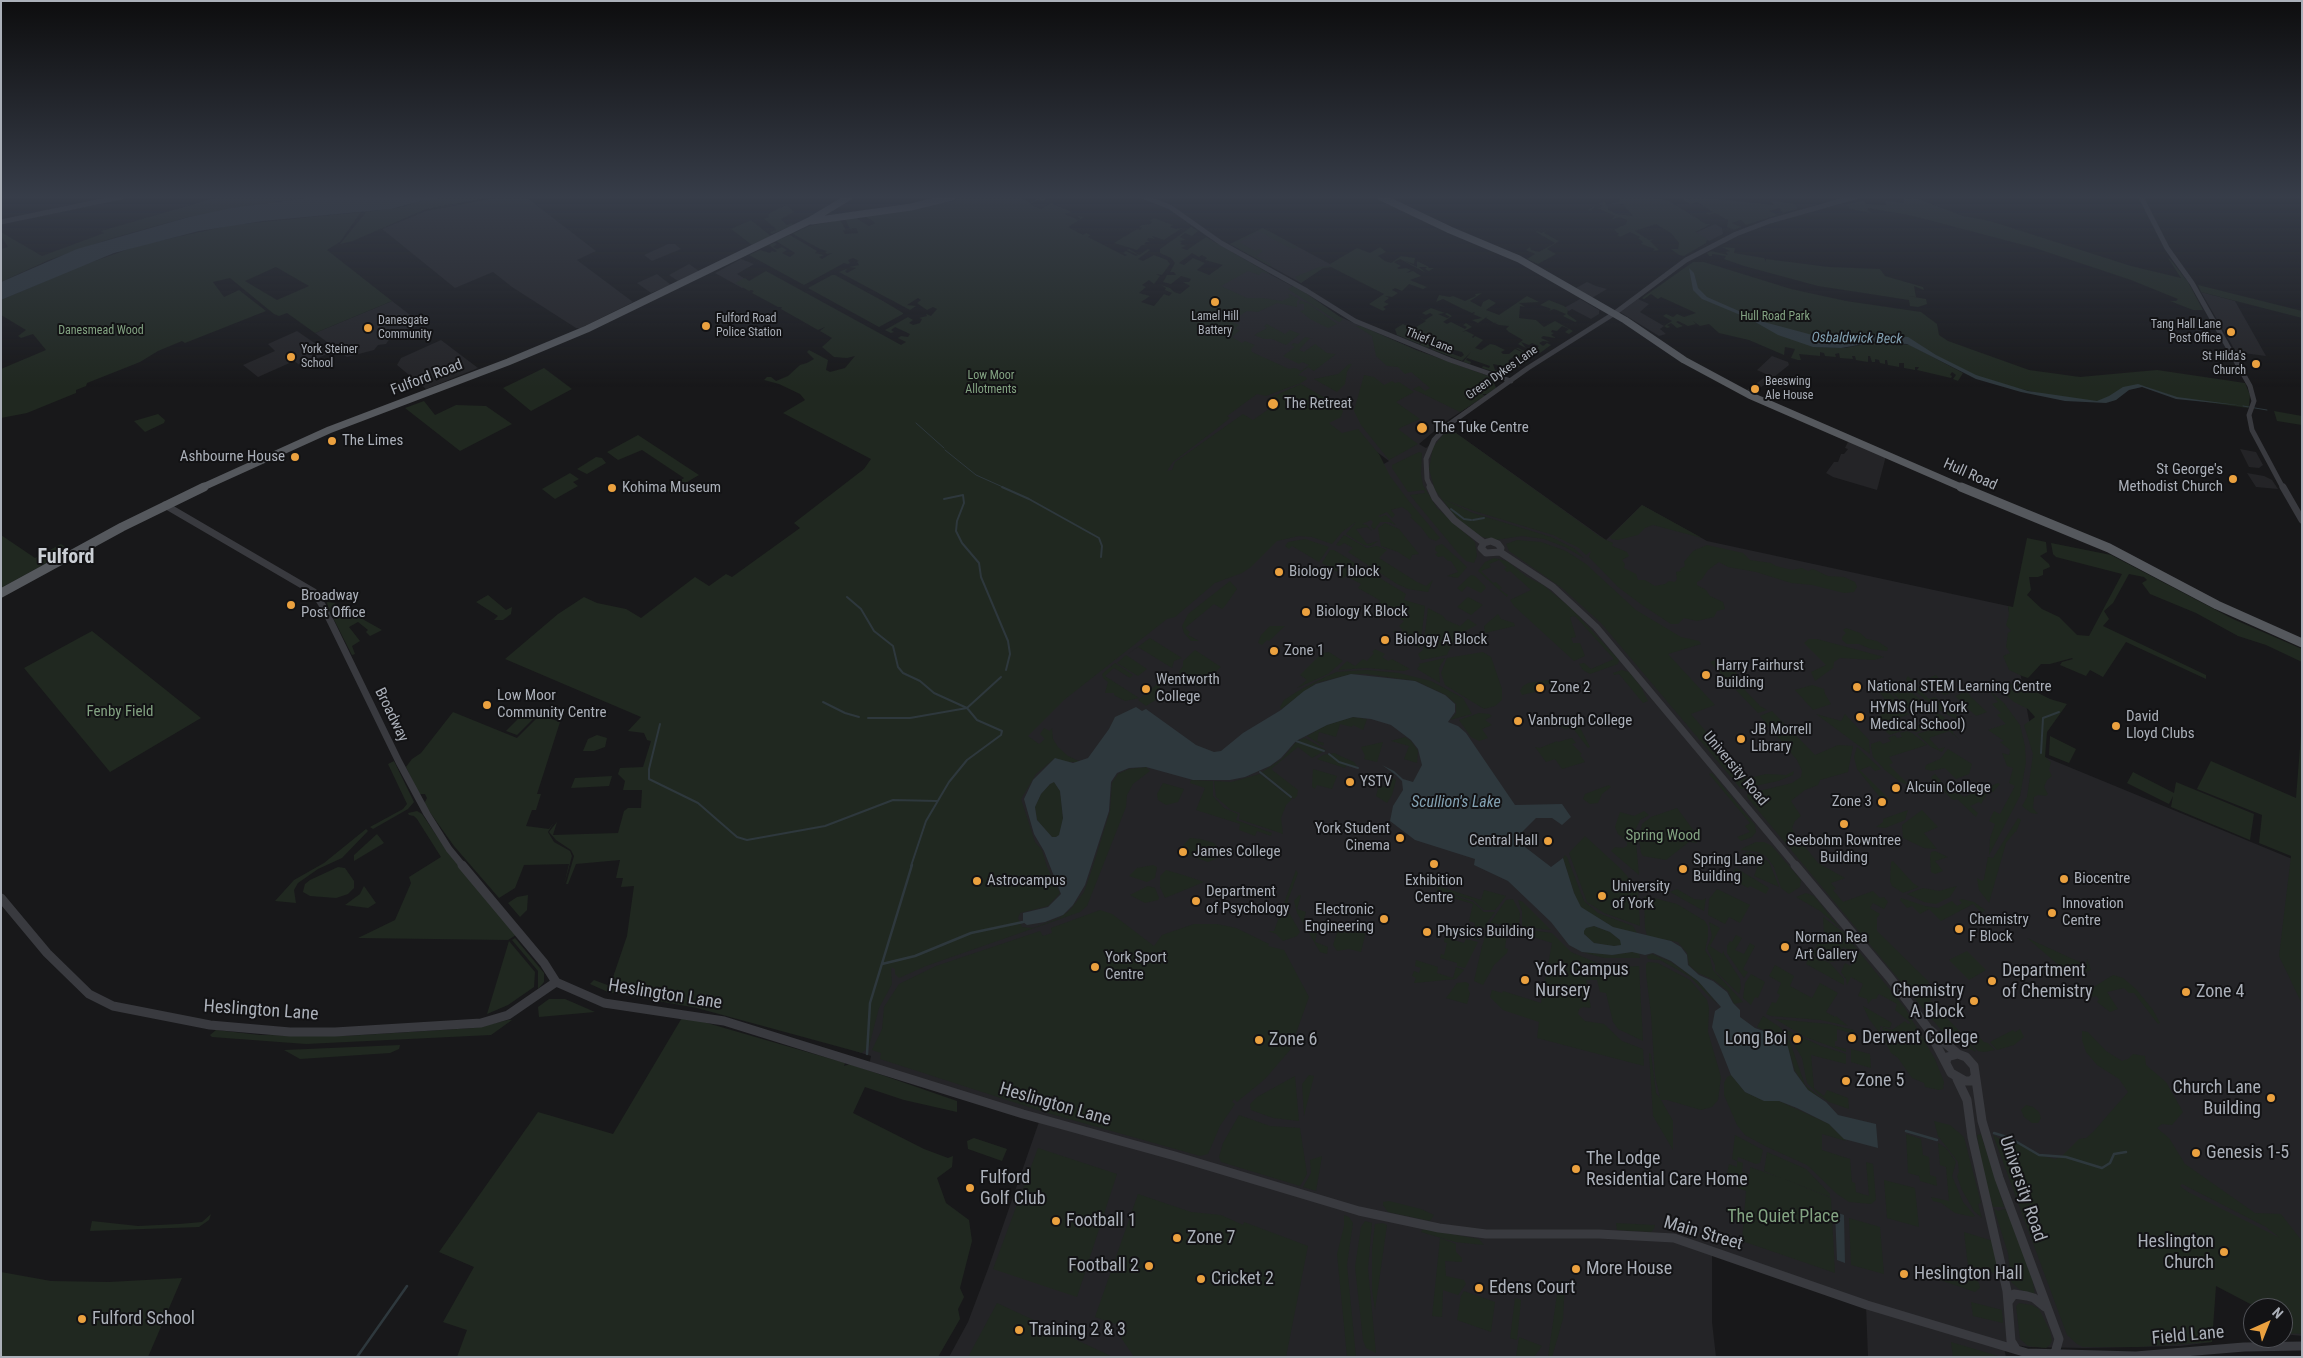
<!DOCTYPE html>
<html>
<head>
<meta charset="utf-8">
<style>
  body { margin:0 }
  #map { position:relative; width:2303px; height:1358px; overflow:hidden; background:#18181a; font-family:"Roboto Condensed",sans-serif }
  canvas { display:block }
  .frame { position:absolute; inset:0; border:2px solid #abb0b9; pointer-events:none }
  .north { position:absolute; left:2243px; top:1298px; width:50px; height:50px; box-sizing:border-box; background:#131315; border:1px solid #505257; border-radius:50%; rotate:44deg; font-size:14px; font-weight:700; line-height:20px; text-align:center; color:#abb0b9 }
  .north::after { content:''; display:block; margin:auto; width:18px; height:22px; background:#eba13f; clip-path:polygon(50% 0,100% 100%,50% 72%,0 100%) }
</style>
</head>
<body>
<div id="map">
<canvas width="2303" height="1358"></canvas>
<div class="frame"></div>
<div class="north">N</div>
</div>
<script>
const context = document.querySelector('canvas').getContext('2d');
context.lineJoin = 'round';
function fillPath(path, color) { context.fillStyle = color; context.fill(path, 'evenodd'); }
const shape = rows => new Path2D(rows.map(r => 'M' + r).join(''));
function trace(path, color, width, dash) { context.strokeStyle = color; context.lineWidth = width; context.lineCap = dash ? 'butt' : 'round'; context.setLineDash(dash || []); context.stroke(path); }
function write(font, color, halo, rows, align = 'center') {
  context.font = font + ' "Roboto Condensed",sans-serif'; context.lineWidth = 4; context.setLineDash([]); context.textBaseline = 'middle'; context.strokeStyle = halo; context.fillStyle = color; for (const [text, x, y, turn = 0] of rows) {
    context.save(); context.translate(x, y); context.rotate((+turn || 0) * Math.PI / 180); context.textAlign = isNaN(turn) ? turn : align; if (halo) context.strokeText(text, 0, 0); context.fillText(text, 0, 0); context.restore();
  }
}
fillPath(shape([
  [501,197,526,197,596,251,577,260,633,302,581,328,576,328,512,287,493,272,455,288,382,229,426,211],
  [1715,224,1722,228,1723,234,1709,241,1695,233],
  [1263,228,1330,264,1333,267,1323,268,1301,283,1230,244],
  [668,244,675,244,681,249,652,261,644,255],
  [741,259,754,264,737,274,752,283,742,288,715,273],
  [1249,263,1307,294,1338,316,1416,350,1491,377,1496,388,1487,394,1482,394,1485,396,1445,422,1419,444,1426,448,1449,428,1606,540,1642,505,1707,541,2008,606,2035,753,2302,863,2302,1336,2283,1334,2283,1308,2188,1192,2212,1342,2181,1346,2084,1348,2029,1347,2003,1343,2006,1357,1868,1357,1866,1305,1712,1252,1712,1322,1716,1357,949,1357,968,1322,988,1269,1040,1119,869,1066,871,1056,849,1049,893,924,970,760,1282,522,1389,461,1377,452,1159,535,1186,312],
  [689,264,699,271,678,281,669,275],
  [657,274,671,285,651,293,637,283],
  [1587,282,1596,286,1607,289,1592,298,1576,288],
  [2201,292,2235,301,2266,356,2236,352],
  [1580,299,1599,310,1599,314,1591,319,1572,309,1569,311,1564,308],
  [1638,299,1649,304,1640,312,1664,326,1660,329,1666,334,1659,336,1620,312],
  [392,301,422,324,390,338,386,344,378,345,374,350,347,357,315,333],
  [297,331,329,353,301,366,294,361,258,377,243,365,275,351,268,344],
  [441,340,478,368,426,389,397,365,401,358],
  [1772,356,1788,362,1789,365,1754,393,1747,390,1768,375,1757,370],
  [1849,440,1886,456,1877,490,1833,477,1826,473,1834,462,1838,462,1841,454,1844,454,1848,449,1845,448],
  [2240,449,2256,452,2263,465,2259,468,2249,467],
  [2247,473,2264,476,2272,480,2278,489,2256,487]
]), '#242427');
fillPath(shape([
  [218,197,314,197,280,201,189,217,152,227,110,239,49,260,1,282,1,249,8,247,1,236,1,232,42,256,104,233,101,231],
  [451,197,491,197,426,209,353,241,340,244,366,212,402,207,421,201],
  [958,197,1019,197,1030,203,1041,197,1049,197,1042,201,1039,199,1030,204,1041,209,1051,203,1072,212,1065,214,1078,220,1081,218,1078,217,1079,216,1084,217,1068,227,1083,235,1086,233,1091,235,1088,237,1125,256,1127,255,1123,253,1126,251,1136,256,1138,255,1127,250,1129,249,1139,255,1148,249,1150,250,1138,259,1143,261,1154,255,1167,260,1170,264,1162,275,1156,274,1160,276,1154,284,1149,280,1142,285,1146,287,1139,293,1150,296,1141,302,1154,306,1164,294,1169,296,1172,293,1165,290,1166,288,1161,285,1170,288,1174,292,1180,294,1190,286,1183,282,1189,282,1191,279,1181,276,1171,284,1163,282,1167,275,1176,275,1174,272,1170,272,1175,263,1171,258,1160,253,1160,249,1191,227,1198,231,1192,236,1185,233,1180,237,1186,240,1179,241,1182,242,1180,244,1186,246,1181,248,1187,250,1206,237,1270,274,1262,272,1259,275,1248,271,1221,286,1247,298,1263,298,1282,301,1290,297,1288,295,1290,294,1299,299,1297,301,1297,307,1277,303,1258,312,1247,311,1231,321,1239,325,1235,329,1240,330,1232,337,1242,343,1245,341,1255,345,1251,349,1252,352,1289,369,1295,368,1301,371,1309,365,1302,362,1299,364,1283,356,1295,347,1291,345,1294,343,1298,344,1305,337,1314,339,1310,338,1299,350,1304,352,1315,344,1327,353,1336,354,1314,371,1308,367,1298,375,1306,377,1307,379,1301,383,1266,396,1257,394,1227,416,1230,418,1215,430,1173,462,1167,471,1172,470,1175,462,1243,414,1253,420,1276,404,1267,399,1301,384,1330,401,1337,400,1341,402,1339,407,1343,411,1341,417,1329,423,1342,433,1358,429,1379,454,1390,476,1408,500,1440,538,1436,541,1429,538,1421,527,1410,517,1412,516,1408,511,1402,507,1391,510,1395,515,1392,518,1387,512,1378,516,1380,517,1386,515,1396,525,1389,522,1380,522,1374,530,1371,526,1373,522,1371,520,1362,524,1367,525,1372,531,1367,527,1356,529,1367,544,1378,541,1371,546,1364,545,1346,534,1356,522,1342,532,1332,544,1312,537,1299,536,1277,541,1251,567,1242,573,1215,583,1175,617,1167,619,1064,700,1028,736,1039,744,1045,739,1040,734,1044,728,1050,731,1052,728,1053,739,1058,747,1068,756,1081,762,1065,762,1055,758,1036,774,1021,799,1035,842,1042,850,1047,867,1060,893,1048,906,1020,913,1018,918,1022,927,1033,928,1059,918,1070,910,1084,892,1092,869,1110,811,1112,783,1118,774,1129,769,1146,767,1150,771,1133,784,1127,795,1126,807,1087,906,1080,912,926,966,899,978,895,974,895,969,891,967,892,984,879,1008,869,1046,862,1053,697,1008,608,992,590,984,594,980,610,986,627,936,634,886,621,887,623,878,616,878,620,860,576,864,568,884,566,884,574,856,571,850,556,840,549,832,557,822,553,835,618,833,624,811,628,808,641,808,642,790,623,790,625,781,618,774,620,768,643,767,651,741,647,740,644,733,628,731,641,717,505,659,558,614,584,597,597,603,626,609,641,618,695,577,709,586,726,574,732,577,800,528,794,523,864,469,871,459,783,413,805,400,800,394,779,384,764,380,767,377,771,377,776,381,788,376,800,365,807,363,814,359,807,352,809,350,828,360,826,370,830,372,845,368,855,356,847,358,834,357,822,347,832,338,820,331,825,327,818,330,781,309,782,307,778,307,752,293,754,291,751,290,749,291,735,283,745,278,749,281,766,271,901,345,906,342,898,338,901,336,908,337,910,334,895,327,891,330,894,332,891,333,885,330,908,317,913,320,909,323,913,325,920,323,922,319,919,318,927,316,926,314,931,316,937,309,933,307,927,310,924,308,917,303,921,300,918,298,907,305,916,306,910,310,839,272,846,269,847,270,845,271,847,273,856,268,849,267,859,265,857,262,859,261,853,258,848,260,850,263,848,264,844,263,804,285,749,255,760,250,770,253,772,251,775,252,777,251,769,245,774,243,777,244,773,247,777,249,782,247,787,250,782,253,790,257,795,253,776,241,790,235,817,251,815,253,824,255,819,257,822,259,832,253,827,254,825,252,827,251,820,249,793,234,794,233,809,226,840,220,846,230,843,231,845,234,858,233,856,228,850,229,845,219,855,217,869,226,875,223,864,215,955,201],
  [1192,253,1199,257,1202,255,1207,258,1205,260,1223,265,1209,275,1197,270,1205,263,1193,258,1184,265,1179,263],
  [1619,197,1651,197,1669,201,1706,224,1711,224,1695,232,1707,239,1706,243,1684,256,1679,255,1671,249,1678,249,1679,243,1671,233,1656,224,1635,231,1649,240,1655,239,1650,241,1659,250,1653,251,1655,249,1641,244,1643,242,1638,238,1640,237,1630,232,1620,237,1617,235,1619,234,1614,230,1626,224,1627,220,1619,217,1611,220,1615,216,1595,207,1591,210,1592,211,1588,210,1594,206,1600,208,1602,206,1598,204,1604,202,1608,206,1608,210,1617,214,1633,216,1623,204,1613,205,1611,203,1620,202],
  [1682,197,1690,200,1692,197,1697,197,1774,205,1771,201,1795,204,1798,209,1783,213,1779,208,1769,211,1778,215,1746,225,1741,220,1732,223,1741,227,1734,230,1727,227,1728,220,1715,213,1709,215,1705,213,1713,212,1697,202,1690,204,1681,198],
  [1905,197,1913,197,1963,216,1990,221,2131,266,2181,278,2168,258,2170,259,2188,282,2203,310,2193,310,2170,301,2176,301,2178,299,2131,280,2035,248,1913,216,1868,208,1867,210,1872,213,1850,209,1847,204,1864,201,1866,204,1886,205,1885,201,1904,203,1904,198,1910,199],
  [786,205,794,212,781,219,787,225,791,223,794,225,772,234,770,232,776,230,775,228,764,219,769,217,768,214],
  [361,212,340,242,327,250,392,301,315,333,287,313,279,316,274,314,230,278,213,282,224,297,239,290,266,311,185,343,182,341,158,351,140,362,87,383,86,386,76,390,76,393,27,413,1,418,1,369,46,350,33,334,21,338,18,336,26,330,1,315,1,300,78,267,140,245,232,225],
  [276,267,309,286,277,300,245,281],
  [1154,218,1173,225,1170,227,1176,229,1182,228,1164,240,1152,236,1155,239,1148,238,1147,240,1150,242,1146,242,1144,244,1146,245,1142,245,1137,250,1114,243,1137,229,1140,230,1142,228,1139,227,1142,225,1150,224,1152,222,1149,221],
  [751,220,771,236,752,245,731,229],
  [1263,228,1298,247,1294,249,1286,246,1259,231,1239,242,1255,251,1259,249,1263,251,1256,256,1272,265,1270,266,1230,244],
  [1537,231,1541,233,1546,231,1544,233,1559,241,1547,249,1556,254,1538,264,1527,259,1535,254,1526,250,1530,247,1531,250,1539,252,1555,243,1536,232],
  [1380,247,1386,252,1378,256,1385,261,1391,263,1401,256,1415,258,1414,264,1405,261,1417,267,1417,261,1429,267,1428,268,1434,268,1429,271,1425,269,1427,267,1419,267,1426,273,1400,259,1394,262,1401,266,1397,268,1399,269,1406,268,1411,270,1406,273,1413,271,1421,276,1410,280,1427,287,1423,289,1409,284,1402,291,1395,288,1392,290,1398,293,1392,297,1385,296,1389,298,1384,302,1389,304,1383,307,1386,309,1383,311,1369,304,1384,294,1331,267,1323,268,1301,283,1295,277,1319,267,1331,266,1330,264,1357,248,1370,253],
  [1722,247,1735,248,1734,253,1764,258,1766,262,1766,259,1829,267,1880,269,1885,276,1923,287,1924,290,1914,286,1916,297,1908,296,1926,299,1927,304,1918,307,1910,306,1909,300,1818,286,1744,266,1724,259,1726,256,1712,254,1712,256,1709,256,1707,253,1711,251,1728,255,1726,252,1730,251],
  [1693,262,1704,262,1791,289,1846,301,1921,312,1937,324,1939,335,1948,341,2029,370,2080,377,2157,370,2245,383,2250,395,2249,405,2248,408,2177,398,2144,386,2137,386,2098,402,2059,398,1983,380,1933,356,1915,342,1799,340,1817,347,1845,348,1876,342,1910,345,1963,373,1958,381,1953,379,1956,375,1952,372,1950,375,1952,376,1951,378,1917,370,1919,367,1915,367,1915,370,1904,368,1904,363,1899,363,1899,367,1888,365,1887,360,1885,360,1885,364,1880,363,1879,360,1875,359,1875,362,1872,362,1870,356,1868,356,1868,362,1856,360,1855,356,1852,356,1853,359,1840,358,1839,353,1835,354,1836,357,1825,356,1824,353,1820,352,1820,356,1799,354,1801,360,1798,360,1791,358,1795,349,1785,347,1784,355,1749,340,1719,333,1709,324,1700,326,1693,321,1696,324,1688,326,1678,321,1676,322,1683,326,1677,328,1671,323,1667,325,1670,327,1667,328,1664,326,1672,321,1663,316,1666,314,1673,317,1677,314,1684,317,1696,313,1661,297,1658,299,1651,294,1644,299,1642,298],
  [832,275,835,275,883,301,903,313,903,314,879,327,808,288],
  [2198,285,2302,311,2302,318,2201,292],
  [1293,286,1307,294,1343,319,1340,322,1337,321,1288,289],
  [1482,293,1470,301,1481,307,1483,302,1489,299,1496,303,1486,310,1499,315,1527,296,1539,302,1519,303,1525,307,1520,306,1519,318,1536,320,1544,327,1555,321,1573,331,1569,334,1565,332,1569,329,1562,326,1557,331,1552,330,1551,332,1554,333,1551,335,1556,338,1543,336,1541,338,1550,342,1543,341,1539,343,1543,346,1547,343,1551,345,1540,353,1535,352,1528,349,1531,347,1536,349,1539,346,1532,343,1529,345,1521,342,1526,348,1518,344,1523,340,1509,332,1506,329,1509,326,1499,325,1495,323,1497,322,1494,323,1486,318,1488,316,1478,323,1472,320,1482,318,1473,314,1475,313,1474,312,1472,313,1463,309,1443,299,1436,302,1439,295,1450,297,1453,296,1465,301,1476,296,1475,294],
  [1300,300,1308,303,1337,324,1328,328,1310,319,1300,311,1304,310,1304,304,1299,304],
  [1549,300,1564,306,1568,310,1567,314,1577,321,1575,322,1563,316,1566,314,1554,309,1549,311,1551,309,1549,308,1540,305],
  [1431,308,1445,313,1438,314,1447,318,1450,317,1445,314,1447,313,1452,316,1443,322,1447,324,1451,322,1465,329,1467,327,1463,325,1466,323,1472,327,1462,332,1466,331,1474,335,1472,337,1473,338,1475,336,1483,340,1475,348,1481,350,1490,344,1495,345,1505,350,1501,352,1503,354,1509,354,1515,349,1527,354,1516,348,1518,348,1534,356,1529,355,1530,360,1525,363,1513,357,1508,361,1515,364,1519,362,1523,364,1513,371,1503,366,1493,364,1495,370,1503,369,1503,367,1511,372,1502,374,1482,368,1483,366,1489,368,1490,366,1467,358,1466,360,1471,362,1470,364,1463,362,1471,352,1462,361,1431,349,1434,347,1461,357,1464,355,1462,352,1447,348,1433,341,1426,343,1431,346,1428,348,1420,345,1429,336,1419,344,1397,335,1395,329,1403,324,1413,329,1426,321,1417,316,1425,320,1433,315,1430,313,1426,315,1422,313],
  [1267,324,1285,334,1290,330,1300,334,1286,345,1272,339,1264,339,1254,335,1267,328,1264,326],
  [1356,326,1361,326,1416,350,1491,377,1496,388,1487,394,1482,394,1485,396,1460,412,1413,389,1419,386,1425,391,1430,388,1411,372,1405,374,1398,367,1387,366,1376,356,1372,336],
  [1349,364,1352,364,1347,372,1345,384,1337,392,1314,379,1338,374],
  [544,368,572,389,531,411,503,388],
  [1364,375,1374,377,1384,385,1392,381,1395,383,1399,382,1414,392,1396,402,1420,419,1398,429,1418,444,1389,460,1361,425,1354,411],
  [424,401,435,415,456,405,486,406,512,424,460,451,405,408],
  [2274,411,2302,416,2302,425,2277,421],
  [158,414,165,420,164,423,145,432,134,421],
  [1449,428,1602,538,1613,543,1612,546,1627,552,1629,556,1622,560,1625,564,1624,568,1636,574,1638,580,1645,580,1655,586,1665,584,1669,581,1675,582,1677,579,1676,572,1681,571,1680,569,1685,566,1684,562,1693,551,1707,545,1743,553,1750,560,1771,563,1776,566,1792,570,1802,568,1808,571,1813,569,1828,576,1844,577,1855,582,1857,587,1854,592,1844,593,1812,585,1791,583,1756,572,1728,567,1719,562,1708,570,1702,579,1697,582,1697,585,1706,590,1710,596,1723,602,1725,609,1717,611,1714,617,1697,621,1684,618,1678,624,1671,624,1642,605,1618,587,1589,557,1591,551,1586,555,1579,548,1553,535,1474,511,1445,500,1473,513,1551,537,1575,549,1584,558,1565,547,1544,539,1522,536,1496,540,1482,537,1457,519,1435,490,1429,469,1433,447],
  [638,435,699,475,670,492,666,490,684,478,642,450,618,460,607,452],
  [1419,452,1422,453,1421,474,1423,485,1437,508,1475,542,1477,556,1474,563,1466,561,1458,553,1410,495,1425,493,1424,490,1408,492,1392,468,1392,465],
  [596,457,602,458,606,463,587,474,577,469],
  [570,473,579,479,573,482,578,486,555,499,542,489],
  [1642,505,1702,538,1653,525,1645,528,1638,535,1618,540,1611,539,1610,537],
  [1385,523,1399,529,1419,554,1412,555,1410,560,1398,552,1381,546,1378,528],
  [1,535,35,558,61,544,70,550,1,588],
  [1344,535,1367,548,1377,546,1387,550,1379,558,1417,582,1426,586,1433,580,1428,592,1408,589,1397,584,1348,552,1353,548,1344,543,1340,546,1336,545],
  [2027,538,2046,542,2047,552,2040,556,2049,564,2050,567,2043,570,2043,575,2038,577,2029,577,2031,590,2027,595,2042,609,2059,617,2077,635,2089,636,2122,574,2056,557,2053,554,2051,543,2111,555,2233,619,2302,649,2302,662,2266,645,2238,636,2196,613,2150,594,2142,583,2147,580,2144,577,2129,574,2113,603,2104,611,2109,619,2103,626,2206,675,2206,679,2126,642,2103,677,2090,670,2086,676,2060,665,2062,662,2073,659,2072,658,2050,664,2041,664,2028,678,2022,676,2009,670,2003,656,2010,653,2006,647,2008,633,2011,631,2006,625,2009,615,2008,606,2013,607],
  [1305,539,1329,547,1319,562,1292,546,1289,549,1285,546,1288,542],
  [1517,540,1541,542,1566,551,1586,564,1636,610,1681,637,1699,641,1701,644,1668,654,1715,705,1691,714,1725,754,1729,755,1742,772,1749,778,1766,774,1786,775,1794,771,1793,775,1778,781,1741,789,1601,623,1562,588,1509,551,1506,544],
  [1442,544,1467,567,1458,578,1447,576,1458,572,1451,561,1448,561,1443,556,1438,557,1435,554,1438,553,1435,550,1436,546],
  [1330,550,1334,550,1406,594,1404,600,1425,606,1420,648,1393,632,1395,630,1400,633,1403,630,1399,626,1404,621,1376,605,1381,601,1358,588,1361,584,1346,576,1342,579,1343,575,1322,563],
  [1494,558,1507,561,1527,577,1543,585,1571,608,1619,660,1618,664,1590,674,1583,670,1579,664,1584,663,1591,669,1614,659,1575,616,1570,617,1576,637,1571,638,1573,643,1580,643,1585,656,1574,661,1514,606,1510,600,1531,590,1510,571,1507,572,1504,569,1507,568,1499,560,1489,564,1491,567,1481,571,1493,583,1496,582,1502,588,1499,589,1508,595,1507,597,1478,571,1485,562],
  [1471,575,1475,576,1485,586,1486,588,1481,593,1467,586,1462,592,1457,588],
  [1230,581,1237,589,1225,606,1222,609,1214,604,1185,628,1190,632,1188,635,1199,641,1191,641,1184,633,1182,626,1188,614],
  [488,595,506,610,512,607,511,614,503,620,494,620,498,616,476,602],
  [1468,597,1483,605,1471,615,1457,607],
  [327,602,334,603,382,630,370,636,366,632,368,630,358,622,349,627,360,641,352,646,355,654,352,655,328,608],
  [1428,608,1443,616,1446,620,1460,626,1468,619,1477,625,1459,634,1454,639,1447,655,1421,660,1418,654,1423,650],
  [1498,614,1501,619,1514,623,1515,626,1485,633,1484,626],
  [1270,626,1285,626,1269,641,1267,640,1262,645,1258,643,1261,635],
  [1846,628,1860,633,1867,639,1877,641,1888,648,1887,651,1871,649,1859,644,1847,644,1842,640,1842,637,1846,633,1843,630],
  [92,631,201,718,110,772,24,668],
  [1150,638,1182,658,1174,661,1172,668,1138,647,1128,654],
  [1809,639,1817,639,1884,657,1874,660,1840,658,1834,662,1833,668,1815,681,1811,672,1826,665,1804,643],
  [1375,649,1385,654,1382,657,1388,661,1392,659,1410,669,1404,671,1366,668,1338,670,1347,661,1355,666,1363,659,1367,661,1374,653,1372,652],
  [1195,650,1221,667,1199,687,1182,677,1179,672,1183,666,1183,661],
  [1329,652,1343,661,1328,674,1297,688,1307,680,1300,675,1322,653],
  [1483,652,1491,657,1502,689,1502,700,1495,706,1484,709,1445,685,1441,673,1447,658],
  [1126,655,1147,669,1138,676,1117,663],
  [1445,658,1439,668,1440,683,1417,669,1420,665,1418,664],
  [1722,658,1742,679,1742,686,1734,688,1710,662],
  [1115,663,1133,675,1130,678,1114,668,1105,676,1139,698,1125,701,1114,695,1114,693,1105,693,1108,682,1103,678,1102,674],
  [1367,670,1399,673,1431,681,1463,698,1472,714,1450,720,1456,713,1456,704,1446,695,1416,681,1366,674,1351,674,1316,683,1281,709,1280,707,1284,700,1298,691,1327,676,1337,672],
  [1622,670,1629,672,1641,687,1648,701,1643,703,1619,674,1614,675,1613,673],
  [1936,675,1944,684,1954,692,1944,695,1927,679],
  [1908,676,1911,679,1918,678,1911,681,1929,699,1935,697,1940,702,1942,701,1960,719,1972,716,1958,720,1939,710,1911,688,1906,679],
  [1557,679,1560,690,1555,692,1549,684,1541,687,1543,690,1522,695,1520,691,1523,686,1528,683],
  [1893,681,1903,684,1928,707,1924,706,1910,710,1890,691,1877,686],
  [2023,682,2030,689,2050,699,2067,704,2047,732,2045,757,2051,762,2049,770,2052,776,2047,780,2044,787,2048,794,2046,796,2038,795,2034,797,2033,808,2038,814,2031,813,2022,806,2027,797,2033,754,2024,725,2035,717,2028,709,2014,702,2000,690,2001,688,2007,685],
  [1157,684,1160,687,1160,696,1154,701,1146,706,1138,700],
  [1812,685,1824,689,1825,694,1831,704,1813,710,1795,690],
  [1876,687,1891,694,1908,711,1906,712,1909,714,1897,719,1901,727,1903,727,1903,725,1907,729,1890,735,1872,720,1881,715,1885,706,1884,698],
  [1743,688,1760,706,1767,710,1758,713,1736,690],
  [1989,690,2004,703,2020,725,2025,746,2026,762,2020,796,1989,855,1990,838,1995,824,1989,821,1994,811,2000,814,2015,786,2009,783,2013,768,2007,766,2002,753,2009,755,2010,750,2000,742,2004,741,1988,730,2006,724,1997,715,2001,713,1992,704,1998,702],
  [1967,691,1971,697,1987,712,1976,716,1955,696],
  [527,710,538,714,517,735,506,731],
  [1772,711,1815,755,1838,745,1853,746,1848,772,1820,780,1818,785,1805,790,1791,801,1801,816,1795,821,1792,828,1795,834,1818,863,1845,878,1831,883,1836,889,1833,890,1843,902,1873,891,1880,898,1884,897,1888,902,1884,909,1873,903,1870,908,1880,914,1877,918,1877,931,1928,981,1934,997,1930,1000,1962,1034,1976,1052,1956,1042,1942,1031,1747,797,1747,794,1792,783,1801,777,1802,771,1797,760,1760,716],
  [453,712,517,738,540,715,560,722,537,794,541,794,536,810,532,810,526,826,549,829,554,822,548,832,554,842,570,851,572,856,564,885,569,864,524,865,515,888,499,898,454,846,424,804,427,798,425,794,419,794,406,767,412,759,421,753],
  [1479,713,1489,714,1492,716,1485,720,1492,725,1482,729,1488,738,1479,741,1471,737,1459,720],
  [1936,713,1945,717,1943,723,1916,732,1907,729,1937,719],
  [1816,714,1841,721,1845,714,1869,740,1870,754],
  [1353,717,1367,719,1363,730,1353,725,1352,727,1340,724,1336,737,1319,732,1317,741,1324,743,1323,746,1307,736,1327,725],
  [1569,718,1577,722,1590,747,1588,748,1572,727,1565,729,1556,723],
  [2302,722,2302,1004,2279,956,2291,856,2259,843,2262,815,2197,789,2211,761,2296,798],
  [1946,725,1954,729,1953,733,1960,740,1949,731,1929,738,1939,749,1945,747,1942,752,1931,747,1917,734],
  [1907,731,1912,733,1927,745,1889,757,1893,763,1889,765,1909,785,1900,782,1885,770,1873,757,1871,747,1871,744,1880,741,1883,744,1891,741,1888,738,1895,735,1897,738,1902,737,1900,733],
  [597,735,607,738,605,747,594,751,583,751,588,739],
  [2050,736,2076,749,2069,763,2049,755],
  [1405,737,1411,741,1418,751,1417,763,1404,759,1409,746,1391,741],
  [1305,738,1326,750,1312,758,1298,747,1271,769,1298,790,1297,796,1294,799,1262,772,1282,759,1297,741],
  [1572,738,1576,743,1572,744,1582,754,1580,755,1585,762,1562,769,1555,759,1546,762,1535,747,1540,748,1557,741,1558,742],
  [1383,742,1377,762,1364,759,1365,756,1361,747],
  [1857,747,1881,769,1875,771,1870,766,1860,770,1890,800,1882,800,1857,769,1854,757],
  [1948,749,1972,764,1969,774,1956,779,1945,768,1931,771,1925,769,1926,765,1940,759],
  [1334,753,1354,762,1358,768,1347,765,1345,768,1317,759,1323,755],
  [394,761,414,802,408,809,373,829,370,827,403,809,407,804,388,764],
  [1313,769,1337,776,1332,789,1317,785,1315,789,1312,787],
  [2133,772,2174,793,2176,782,2254,814,2250,840,2171,807,2173,796,2169,804,2127,783],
  [1712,773,1755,825,1756,832,1752,837,1741,841,1737,837,1750,832,1745,826,1750,823,1709,774],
  [1260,774,1292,799,1286,805,1281,818,1283,834,1239,819,1240,813,1231,810,1216,797,1214,781,1231,782],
  [1388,774,1396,780,1392,795,1387,803,1376,796,1379,785,1384,787],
  [1935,774,1951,793,1957,792,1964,797,1998,783,2000,784,1993,792,1989,791,1981,804,1979,802,1970,806,1978,813,1976,817,1957,799,1953,800,1937,785,1931,777],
  [612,776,609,786,571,788,575,778],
  [1191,780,1213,781,1213,796,1224,808,1238,814,1236,820,1272,833,1271,836,1257,831,1255,836,1239,830,1240,824,1196,810,1205,788,1190,783],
  [1054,782,1060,791,1063,819,1059,835,1056,837,1052,837,1037,820,1035,807,1041,794,1050,784],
  [1163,783,1184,789,1178,802,1166,805,1158,800,1157,794],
  [1609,785,1611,787,1602,794,1598,803,1590,804,1583,799,1585,794],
  [1677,808,1697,835,1697,843,1689,842,1666,860,1643,856,1641,853,1639,839,1642,824,1651,817],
  [1908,810,1905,820,1885,828,1876,827,1883,822,1883,819],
  [1922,810,1938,827,1924,833,1937,849,1924,848,1903,838,1902,825],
  [417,811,422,814,447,851,516,935,508,940,358,938,395,920,411,883,409,877,441,857,417,819,414,816,409,815,408,813],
  [1644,811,1649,815,1640,820,1635,831,1639,875,1611,851,1615,847,1623,848,1627,846,1627,842,1618,834,1615,827,1620,812,1634,816],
  [2018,818,2021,820,2016,832,2015,832,2006,843,1989,903,1979,890,1977,878,1982,881,1984,879,1988,857,1993,858],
  [366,829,368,831,342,858,318,869,298,883,294,890,296,903,275,901,294,880,324,863],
  [377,834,384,843,354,861,354,855],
  [1585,836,1621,869,1638,889,1640,926,1604,913,1587,902,1569,853],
  [1190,838,1200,839,1214,843,1220,850,1217,858,1208,862,1185,854,1183,846],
  [1756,842,1764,842,1772,846,1801,880,1800,887,1789,894,1781,888,1774,867,1766,856,1757,852,1741,850,1743,848],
  [1935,851,1948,857,1935,861,1943,871,1935,874,1931,872,1930,858,1931,852],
  [1746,852,1757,854,1769,862,1779,887,1754,876,1759,863,1753,857,1744,855],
  [1565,855,1567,857,1584,901,1598,913,1633,926,1638,935,1613,927,1580,907,1574,893,1563,858],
  [1893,861,1913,883,1919,887,1903,893,1892,886,1890,881,1891,862],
  [1153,865,1157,867,1155,878,1147,882,1129,876,1137,868],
  [338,867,345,868,354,881,354,888,348,894,336,898,310,896,303,892,305,884,310,880],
  [1736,868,1769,888,1766,894,1750,886,1748,888,1733,880,1731,884,1726,880],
  [1166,870,1183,875,1204,882,1165,898,1160,887,1160,876],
  [1296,870,1298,873,1288,900,1288,911,1300,932,1297,936,1283,941,1276,934,1268,931,1274,931],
  [364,886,376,903,368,908,345,905,360,894],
  [1148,886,1155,888,1159,898,1158,900,1145,903,1130,895],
  [1438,886,1481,900,1484,890,1506,896,1495,910,1484,910,1473,900,1444,892,1437,889],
  [1957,886,1950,897,1936,904,1924,902,1907,894,1923,888,1939,891],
  [1677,889,1694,899,1702,900,1706,898,1704,911,1670,892],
  [1717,889,1750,905,1740,923,1729,917,1725,924,1708,915,1709,899],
  [1436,890,1473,902,1484,912,1495,912,1486,924,1479,940,1466,936,1467,933,1473,934,1475,923,1469,921,1473,904,1436,893],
  [1806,893,1814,896,1840,928,1820,911,1796,897],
  [528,895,527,910,520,917,508,903,517,897],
  [1299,895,1301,895,1297,909,1306,912,1303,923,1309,925,1308,929,1317,933,1315,942,1328,947,1327,954,1320,952,1297,913,1294,901],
  [1646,896,1677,904,1705,921,1708,927,1708,937,1705,950,1710,958,1713,970,1743,1002,1734,1004,1728,991,1714,980,1698,973,1689,965,1687,953,1678,942,1647,936,1645,928,1644,897],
  [1901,898,1925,906,1938,908,1952,901,1957,906,1962,903,1959,900,1962,899,1974,902,1985,910,1982,913,1973,904,1941,921,1929,909,1920,914,1912,906,1907,908,1900,900],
  [1513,899,1520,913,1519,927,1490,923,1506,900],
  [1518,900,1523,902,1551,930,1522,927,1522,911],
  [1100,910,1112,914,1154,946,1162,935,1194,924,1217,924,1236,928,1269,944,1268,946,1284,950,1309,997,1290,1050,1265,1079,1237,1102,1234,1099,1232,1102,1235,1104,1220,1126,1208,1154,1200,1156,1044,1112,880,1059,881,1053,872,1050,882,1029,884,1007,899,984,936,966,1040,931,1043,936,1052,933,1051,928],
  [1823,917,1843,932,1905,1008,1935,1059,1944,1082,1943,1089,1939,1090,1925,1087,1924,1083,1912,1078,1898,1058,1891,1053,1883,1037,1884,1033,1882,1027,1892,1030,1905,1021,1908,1024,1911,1023,1895,1010,1897,1004,1879,994,1876,999,1872,999,1868,1004,1867,999,1858,996,1863,984,1851,977,1847,985,1846,979,1841,972,1845,963,1851,966,1855,959,1847,954,1849,950,1843,947,1840,955,1847,959,1846,961,1833,954,1831,958,1836,961,1830,962,1812,954,1824,934],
  [1709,922,1720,928,1710,946,1722,954,1724,951,1724,954,1740,979,1741,987,1739,994,1715,971,1715,965,1707,948,1712,936],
  [1340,923,1366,931,1361,952,1349,949,1337,951,1333,945],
  [1489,925,1510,928,1510,933,1507,933,1505,948,1508,949,1507,953,1494,965,1483,985,1474,981,1482,946],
  [1594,926,1610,932,1621,941,1621,945,1614,946,1594,943,1584,934,1584,930,1586,928],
  [1523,929,1552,933,1571,952,1602,965,1620,967,1639,966,1643,1041,1618,1029,1613,1022,1606,993,1600,992,1597,980,1586,980,1591,1008,1583,1007,1579,1009,1578,1014,1585,1021,1604,1024,1622,1041,1643,1049,1644,1066,1537,1038,1539,1022,1503,1010,1490,997,1492,990,1502,993,1503,991,1541,1003,1552,943,1524,934],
  [1446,933,1451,935,1450,939,1464,943,1466,939,1478,942,1465,968,1457,966,1457,963,1440,958,1441,954,1444,955,1447,943,1444,942],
  [1736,935,1742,938,1735,950,1744,954,1750,943,1755,946,1743,969,1748,972,1744,978,1727,953,1727,946,1730,941,1732,942],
  [515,938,544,973,544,982,538,989,538,971,512,940],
  [2027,938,2086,965,2087,959,2091,970,2075,976,2068,973],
  [509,941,535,972,534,987,508,1005,487,1014],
  [1967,951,1986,970,1969,980,1949,960],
  [1582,952,1612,955,1632,952,1639,953,1640,958,1604,958],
  [1652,954,1671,962,1698,981,1717,1004,1689,976,1660,960,1648,959,1647,956],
  [1810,955,1830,963,1844,979,1844,985,1806,964],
  [1416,960,1438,967,1437,973,1453,978,1456,967,1464,970,1456,979,1414,983,1416,978,1412,976,1414,971,1419,973,1421,968,1415,966],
  [1648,962,1658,963,1690,980,1707,1000,1709,1008,1708,1032,1721,1077,1718,1100,1712,1107,1701,1110,1667,1100,1661,1100,1673,1121,1673,1150,1653,1116,1649,1053,1651,1054,1656,1093,1660,1098,1655,1076,1651,1015,1646,973,1646,964],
  [1775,965,1794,976,1790,986,1812,998,1820,983,1838,993,1826,1012,1835,1017,1836,1016,1848,1026,1821,1020,1771,1016,1766,1014,1772,1002,1776,1003,1780,995,1777,993,1781,983,1769,976],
  [1751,974,1765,982,1758,998,1755,997,1751,1005,1743,998,1745,983],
  [2113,975,2123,978,2136,989,2153,1010,2160,1023,2158,1024,2134,993,2129,993,2124,988,2107,992,2118,1009,2110,1012,2097,1002,2099,999,2096,996,2091,997,2084,993],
  [1466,982,1469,984,1468,989,1470,993,1467,1004,1446,998,1457,983],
  [549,999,565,999,595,1012,539,1017,538,1007],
  [1863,1006,1892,1023,1890,1028,1880,1026,1881,1035,1869,1019],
  [683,1016,845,1063,844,1066,850,1064,957,1101,957,1112,904,1100,865,1087,853,1113,924,1149,948,1158,953,1156,952,1167,937,1178,946,1203,969,1220,972,1241,960,1288,964,1297,958,1309,960,1319,938,1357,457,1357,467,1330,443,1322,474,1267,439,1252,538,1112,613,1134],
  [1763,1016,1781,1028,1789,1039,1805,1085,1824,1101,1808,1090,1795,1071,1788,1047,1784,1039,1757,1027],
  [1775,1019,1829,1024,1854,1030,1854,1034,1837,1029,1837,1041,1835,1041,1835,1046,1846,1049,1846,1052,1805,1037],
  [508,1020,512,1020,491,1035,306,1044,212,1037,210,1035,216,1030,260,1035,345,1036,474,1028],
  [1785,1029,1821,1046,1846,1054,1846,1064,1811,1055,1814,1088,1824,1096,1827,1090,1848,1098,1849,1109,1829,1102,1818,1094,1807,1083,1802,1058],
  [2020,1029,2024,1037,2014,1045,1997,1050,1990,1042,2013,1030,2015,1032],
  [1973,1031,1984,1042,1988,1043,1995,1050,1984,1052,1978,1051,1965,1036],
  [2082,1031,2088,1032,2106,1051,2122,1061,2128,1059,2133,1054,2145,1056,2146,1065,2166,1082,2183,1112,2172,1125,2162,1124,2157,1128,2169,1138,2185,1164,2255,1213,2281,1214,2302,1241,2302,1334,2283,1333,2283,1308,2258,1308,2216,1286,2212,1342,2138,1347,2083,1347,2077,1344,2067,1335,1993,1135,2004,1141,2005,1137,2043,1156,2055,1159,2062,1156,2079,1139,2086,1138,2093,1132,2128,1092,2119,1079,2097,1065,2086,1052,2082,1040],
  [2182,1184,2266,1227,2280,1238,2188,1192,2180,1186],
  [400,1045,399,1049,390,1053,300,1059,284,1050],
  [1851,1049,1870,1054,1871,1068,1851,1062],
  [1309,1075,1314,1076,1304,1116,1302,1084],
  [1731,1075,1745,1092,1764,1101,1779,1101,1829,1124,1846,1141,1822,1134,1822,1150,1850,1159,1852,1182,1855,1183,1856,1192,1869,1196,1866,1162,1873,1164,1876,1200,1871,1204,1849,1202,1837,1194,1807,1165,1765,1146,1745,1135,1737,1125,1724,1095,1724,1083,1727,1077],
  [1295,1076,1299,1121,1273,1118,1251,1110,1250,1104,1257,1097],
  [2026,1105,2033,1107,2039,1112,2041,1118,2038,1123,2032,1123,2024,1117,2021,1110],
  [1239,1115,1270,1126,1300,1128,1307,1174,1300,1186,1221,1162,1219,1157,1223,1143],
  [1934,1121,1950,1125,1964,1137,1981,1203,1978,1204,1982,1218,1974,1211,1962,1190,1957,1176,1959,1172,1958,1162,1938,1136],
  [1906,1134,1921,1139,1923,1155,1929,1157,1930,1175,1936,1177,1937,1186,1920,1181,1919,1176,1908,1173],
  [1981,1134,2004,1207,1993,1207,1983,1173,1977,1135],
  [1735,1135,1763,1150,1760,1163,1756,1164,1738,1157,1737,1161,1743,1163,1742,1172,1750,1175,1750,1167,1781,1178,1764,1171,1767,1152,1806,1169,1830,1194,1830,1197,1782,1178,1831,1198,1835,1273,1742,1241,1746,1191,1738,1188,1738,1184,1726,1179,1729,1164,1737,1167,1737,1161,1732,1159],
  [974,1138,1007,1149,1002,1161,968,1149,967,1141],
  [1938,1143,1946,1148,1956,1162,1952,1176,1963,1202,1975,1216,1973,1217,1955,1213,1941,1203,1933,1201,1931,1197,1949,1201,1946,1167,1940,1165],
  [1038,1148,1117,1174,1077,1297,993,1269],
  [1322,1156,1316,1191,1303,1187,1311,1173,1310,1160],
  [1884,1180,1915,1188,1919,1227,1887,1218],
  [1138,1194,1191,1212,1221,1215,1243,1225,1244,1222,1308,1246,1286,1357,1134,1357,1118,1333,1118,1325,1095,1317],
  [1389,1201,1421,1209,1434,1215,1430,1221,1393,1213,1388,1212,1383,1205,1383,1202],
  [1994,1209,1998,1211,2005,1209,2009,1216,2032,1276,2035,1296,2019,1289,2011,1282,2008,1253],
  [211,1214,209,1220,199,1227,90,1231,92,1221,138,1226,179,1224,202,1222],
  [1344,1215,1349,1217,1353,1223,1347,1265,1356,1357,1347,1357,1337,1254,1344,1226],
  [1849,1218,1880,1227,1884,1274,1851,1265],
  [1365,1221,1372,1223,1368,1269,1376,1353,1366,1348,1363,1340,1355,1267,1361,1227],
  [1383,1223,1387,1225,1375,1310,1372,1290,1372,1250,1375,1224],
  [1616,1223,1655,1225,1654,1229,1651,1232,1617,1230],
  [1423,1229,1479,1239,1484,1245,1455,1242,1421,1232],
  [1964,1232,1993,1241,1998,1274,1968,1266],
  [1440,1238,1456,1244,1456,1252,1462,1258,1462,1262,1445,1261,1446,1276,1464,1280,1466,1284,1458,1295,1443,1290,1442,1317,1432,1316],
  [1939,1266,1974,1277,1979,1283,1980,1288,1975,1292,1940,1280,1935,1274,1934,1270],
  [1,1272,51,1281,109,1282,182,1278,148,1357,1,1357],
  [1559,1280,1565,1282,1563,1319,1552,1357,1548,1357],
  [1464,1291,1495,1302,1491,1332,1457,1320,1461,1296],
  [1515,1298,1521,1300,1517,1340,1510,1338],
  [1971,1302,2002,1310,2003,1323,1973,1316],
  [997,1303,1113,1357,968,1357],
  [2019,1303,2032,1305,2039,1309,2050,1331,2052,1340,2050,1345,2046,1348,2028,1346,2020,1339,2016,1306],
  [1519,1337,1542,1346,1534,1357,1516,1357],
  [1951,1342,1998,1356,2000,1357,1953,1357]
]), '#202820');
fillPath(shape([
  [314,197,451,197,421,201,391,209,263,221,199,231,114,253,1,300,1,282,77,249,189,217,232,208],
  [1689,268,1694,273,1698,288,1707,297,1764,322,1820,337,1862,334,1908,337,1936,355,1976,375,2028,391,2097,401,2109,396,2123,387,2138,384,2177,397,2245,406,2176,399,2142,387,2129,390,2116,400,2106,403,2065,401,2021,392,1976,379,1907,344,1876,342,1841,348,1813,347,1778,335,1750,319,1702,299,1693,290],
  [1351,674,1415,681,1445,695,1455,704,1455,712,1448,722,1458,726,1466,733,1515,805,1562,804,1571,817,1562,825,1552,818,1536,818,1521,833,1525,847,1551,867,1563,858,1574,893,1581,907,1613,927,1671,941,1681,947,1687,955,1688,965,1699,975,1713,981,1727,992,1733,1003,1740,1010,1740,1017,1755,1028,1775,1035,1784,1040,1788,1047,1794,1071,1808,1090,1826,1102,1838,1115,1876,1124,1878,1148,1844,1139,1829,1124,1797,1108,1779,1101,1764,1101,1745,1092,1731,1075,1712,1027,1715,1011,1721,1007,1698,981,1671,961,1653,953,1645,955,1632,952,1612,955,1582,952,1569,945,1551,922,1508,881,1474,865,1475,859,1415,840,1390,821,1393,806,1403,790,1402,781,1396,775,1382,765,1394,771,1403,779,1413,782,1422,765,1418,749,1411,740,1391,725,1371,719,1353,717,1327,725,1296,741,1281,758,1270,766,1245,777,1230,780,1193,780,1146,767,1129,768,1117,773,1111,782,1109,811,1085,885,1073,905,1063,915,1045,922,1027,925,1023,922,1023,913,1048,907,1061,894,1044,851,1034,834,1024,799,1033,780,1055,758,1073,763,1088,758,1109,729,1115,717,1136,707,1142,711,1146,709,1196,745,1214,752,1221,751,1243,733,1281,710,1304,691,1316,684],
  [1054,782,1060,791,1063,818,1059,835,1056,837,1052,837,1037,820,1035,807,1041,794,1050,784],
  [1594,926,1610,932,1620,940,1621,945,1614,946,1594,943,1584,934,1584,931,1586,928],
  [1835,1212,1844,1215,1845,1263,1837,1260]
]), '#2e383d');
trace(shape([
  [2243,406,2267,410],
  [916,423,944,448],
  [945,450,976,475,1005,488]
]), '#2e383d', 1);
trace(shape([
  [1002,487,1029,499,1099,538,1102,546,1101,557],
  [944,499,963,495,964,503,957,521,956,531,962,543,979,563,981,577,1008,641,1010,654,1006,670],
  [1451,509,1464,519,1471,520],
  [1473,520,1484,518],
  [847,597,861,609,874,631,893,646,898,667,903,673,920,681,934,693,967,708,977,720,1002,731,1001,735,967,760,949,782,926,821,911,866],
  [823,702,845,713,859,717],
  [868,718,910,718,967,708,1001,677],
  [660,724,649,769,649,779,698,803,737,837,747,840,825,826,893,800,937,801],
  [1296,741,1324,751],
  [2041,753,2043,718,2059,712],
  [1329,754,1339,762,1358,768],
  [1260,772,1291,797]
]), '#2e383d', 2);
trace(shape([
  [882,964,915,956,971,933,1023,922],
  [867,1054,870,1003,912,865],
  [1906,1131,1937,1140],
  [1994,1133,2010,1138,2039,1155,2066,1157,2102,1168,2110,1163,2114,1154,2126,1152],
  [357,1357,407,1286]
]), '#2e383d', 2.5);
trace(shape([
  [1144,197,1170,207,1221,243,1307,291,1355,321,1450,360,1511,381],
  [2141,197,2167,248,2192,283,2250,386,2254,401,2249,415,2252,430,2283,488],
  [1,222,121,197],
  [1431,488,1427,479,1426,459,1434,440,1448,425,1528,368,1615,313,1686,260,1736,234,1770,221,1855,197]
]), '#393a3f', 5);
trace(shape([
  [1430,487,1435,498,1454,520,1484,543,1491,541,1498,544,1501,548,1500,552,1553,587,1596,627,1796,866],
  [2283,487,2302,520],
  [165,505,314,592,324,608,399,762,427,814,449,849,463,866],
  [1484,543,1481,548,1486,553,1500,552]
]), '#393a3f', 7);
trace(shape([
  [462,865,544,963,556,982],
  [1795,865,1890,978,1927,1027,1951,1073,1965,1081,1971,1081,1975,1077],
  [1,898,47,953,89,994,113,1006,210,1025,290,1032,335,1032,481,1023,508,1015,556,982],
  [556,982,604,1003,724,1021,1023,1114,1175,1156,1359,1211,1439,1228,1486,1234,1599,1234,1674,1238,1867,1305,2027,1353,2136,1356,2244,1347,2302,1346],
  [1930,1030,1958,1054],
  [1946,1063,1947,1057,1958,1054,1966,1057,1974,1066,1982,1121,1999,1178,2059,1339,2055,1353],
  [1957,1079,1967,1100,1972,1137,2007,1291,2011,1341,2016,1349],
  [2009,1301,2014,1294,2027,1296,2034,1298,2045,1307]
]), '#393a3f', 9);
trace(shape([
  [1381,197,1450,230,1519,259,1625,320,1684,360,1749,395,1963,488],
  [812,221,911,207,952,197],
  [201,488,329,430,508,362,587,329,809,221,849,197]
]), '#55585d', 7);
trace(shape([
  [1961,487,2109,548,2217,605,2302,643],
  [1,593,122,527,204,487]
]), '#55585d', 9);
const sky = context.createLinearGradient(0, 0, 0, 387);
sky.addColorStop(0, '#0d0d0e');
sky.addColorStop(0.51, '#373d49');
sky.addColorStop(1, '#373d4900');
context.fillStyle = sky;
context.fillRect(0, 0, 2303, 387);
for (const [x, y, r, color] of [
  [1215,302,5,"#eba13f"],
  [706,326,5,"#eba13f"],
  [368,328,5,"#eba13f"],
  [2231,332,5,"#eba13f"],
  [291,357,5,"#eba13f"],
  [2256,364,5,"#eba13f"],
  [1755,389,5,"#eba13f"],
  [1273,404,6,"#eba13f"],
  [1422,428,6,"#eba13f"],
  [332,441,5,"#eba13f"],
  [295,457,5,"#eba13f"],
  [2233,479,5,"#eba13f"],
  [612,488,5,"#eba13f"],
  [1279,572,5,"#eba13f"],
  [291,605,5,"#eba13f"],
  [1306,612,5,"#eba13f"],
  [1385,640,5,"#eba13f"],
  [1274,651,5,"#eba13f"],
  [1706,675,5,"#eba13f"],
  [1857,687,5,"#eba13f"],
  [1540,688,5,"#eba13f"],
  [1146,689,5,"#eba13f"],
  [487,705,5,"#eba13f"],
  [1860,717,5,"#eba13f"],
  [1518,721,5,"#eba13f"],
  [2116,726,5,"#eba13f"],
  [1741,739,5,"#eba13f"],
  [1350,782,5,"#eba13f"],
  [1896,788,5,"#eba13f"],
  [1882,802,5,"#eba13f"],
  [1844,824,5,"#eba13f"],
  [1400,838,5,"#eba13f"],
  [1548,841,5,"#eba13f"],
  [1183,852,5,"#eba13f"],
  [1434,864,5,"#eba13f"],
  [1683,869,5,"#eba13f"],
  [2064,879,5,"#eba13f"],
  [977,881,5,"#eba13f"],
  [1602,896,5,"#eba13f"],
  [1196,901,5,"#eba13f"],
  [2052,913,5,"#eba13f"],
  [1384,919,5,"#eba13f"],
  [1959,929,5,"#eba13f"],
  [1427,932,5,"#eba13f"],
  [1785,947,5,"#eba13f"],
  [1095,967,5,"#eba13f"],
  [1525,980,5,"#eba13f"],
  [1992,981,5,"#eba13f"],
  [2186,992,5,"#eba13f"],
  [1974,1001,5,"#eba13f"],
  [1852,1038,5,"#eba13f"],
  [1797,1039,5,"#eba13f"],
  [1259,1040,5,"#eba13f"],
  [1846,1081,5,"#eba13f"],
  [2271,1098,5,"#eba13f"],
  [2196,1153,5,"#eba13f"],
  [1576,1169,5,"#eba13f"],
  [970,1188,5,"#eba13f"],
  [1056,1221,5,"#eba13f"],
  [1177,1238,5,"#eba13f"],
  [2224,1252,5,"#eba13f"],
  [1149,1266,5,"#eba13f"],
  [1576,1269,5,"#eba13f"],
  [1904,1274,5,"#eba13f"],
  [1201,1279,5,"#eba13f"],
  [1479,1288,5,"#eba13f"],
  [82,1319,5,"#eba13f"],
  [1019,1330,5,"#eba13f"]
]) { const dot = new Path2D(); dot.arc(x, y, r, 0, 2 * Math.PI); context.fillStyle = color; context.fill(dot); trace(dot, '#131315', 2); }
write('12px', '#abb0b9', '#131315', [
  ["Lamel Hill",1215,317,"center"],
  ["Battery",1215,331,"center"],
  ["Fulford Road",716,319],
  ["Police Station",716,333],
  ["Danesgate",378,321],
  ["Community",378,335],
  ["Tang Hall Lane",2221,325,"right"],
  ["Post Office",2221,339,"right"],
  ["York Steiner",301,350],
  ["School",301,364],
  ["St Hilda's",2246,357,"right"],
  ["Church",2246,371,"right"],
  ["Beeswing",1765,382],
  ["Ale House",1765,396]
], 'left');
write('12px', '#83a382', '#131315', [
  ["Hull Road Park",1775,317],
  ["Danesmead Wood",101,331],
  ["Low Moor",991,376],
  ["Allotments",991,390]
]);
write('12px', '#abb0b9', '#131315', [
  ["Thief Lane",1429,341,22],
  ["Green Dykes Lane",1502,373,-35]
]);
write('italic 14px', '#83a1b2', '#131315', [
  ["Osbaldwick Beck",1857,339,1]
]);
write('15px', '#abb0b9', '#131315', [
  ["Fulford Road",427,378,-21],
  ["Hull Road",1970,475,24],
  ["Broadway",391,715,64],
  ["University Road",1735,769,50]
]);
write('15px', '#abb0b9', '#131315', [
  ["The Retreat",1284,404],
  ["The Tuke Centre",1433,428],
  ["The Limes",342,441],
  ["Ashbourne House",285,457,"right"],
  ["St George's",2223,470,"right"],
  ["Methodist Church",2223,487,"right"],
  ["Kohima Museum",622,488],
  ["Biology T block",1289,572],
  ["Broadway",301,596],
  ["Post Office",301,613],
  ["Biology K Block",1316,612],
  ["Biology A Block",1395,640],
  ["Zone 1",1284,651],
  ["Harry Fairhurst",1716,666],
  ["Building",1716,683],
  ["Wentworth",1156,680],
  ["College",1156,697],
  ["National STEM Learning Centre",1867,687],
  ["Zone 2",1550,688],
  ["Low Moor",497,696],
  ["Community Centre",497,713],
  ["HYMS (Hull York",1870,708],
  ["Medical School)",1870,725],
  ["David",2126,717],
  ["Lloyd Clubs",2126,734],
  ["Vanbrugh College",1528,721],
  ["JB Morrell",1751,730],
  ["Library",1751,747],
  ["YSTV",1360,782],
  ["Alcuin College",1906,788],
  ["Zone 3",1872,802,"right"],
  ["York Student",1390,829,"right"],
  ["Cinema",1390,846,"right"],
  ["Central Hall",1538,841,"right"],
  ["Seebohm Rowntree",1844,841,"center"],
  ["Building",1844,858,"center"],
  ["James College",1193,852],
  ["Spring Lane",1693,860],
  ["Building",1693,877],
  ["Biocentre",2074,879],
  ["Astrocampus",987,881],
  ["Exhibition",1434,881,"center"],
  ["Centre",1434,898,"center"],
  ["University",1612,887],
  ["of York",1612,904],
  ["Department",1206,892],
  ["of Psychology",1206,909],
  ["Innovation",2062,904],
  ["Centre",2062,921],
  ["Electronic",1374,910,"right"],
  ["Engineering",1374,927,"right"],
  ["Chemistry",1969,920],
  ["F Block",1969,937],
  ["Physics Building",1437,932],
  ["Norman Rea",1795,938],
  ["Art Gallery",1795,955],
  ["York Sport",1105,958],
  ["Centre",1105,975]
], 'left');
write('15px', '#83a382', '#131315', [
  ["Fenby Field",120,712],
  ["Spring Wood",1663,836]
]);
write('italic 16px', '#83a1b2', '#131315', [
  ["Scullion's Lake",1456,803]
]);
write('18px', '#abb0b9', '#131315', [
  ["York Campus",1535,970],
  ["Nursery",1535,991],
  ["Department",2002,971],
  ["of Chemistry",2002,992],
  ["Chemistry",1964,991,"right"],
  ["A Block",1964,1012,"right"],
  ["Zone 4",2196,992],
  ["Derwent College",1862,1038],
  ["Long Boi",1787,1039,"right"],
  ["Zone 6",1269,1040],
  ["Zone 5",1856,1081],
  ["Church Lane",2261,1088,"right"],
  ["Building",2261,1109,"right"],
  ["Genesis 1-5",2206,1153],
  ["The Lodge",1586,1159],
  ["Residential Care Home",1586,1180],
  ["Fulford",980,1178],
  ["Golf Club",980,1199],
  ["Football 1",1066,1221],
  ["Zone 7",1187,1238],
  ["Heslington",2214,1242,"right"],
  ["Church",2214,1263,"right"],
  ["Football 2",1139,1266,"right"],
  ["More House",1586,1269],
  ["Heslington Hall",1914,1274],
  ["Cricket 2",1211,1279],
  ["Edens Court",1489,1288],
  ["Fulford School",92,1319],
  ["Training 2 & 3",1029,1330]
], 'left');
write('18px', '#abb0b9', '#131315', [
  ["Heslington Lane",665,995,9],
  ["Heslington Lane",261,1011,4],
  ["Heslington Lane",1055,1105,16],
  ["University Road",2022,1189,71],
  ["Main Street",1703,1234,16],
  ["Field Lane",2188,1336,-5]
]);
write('18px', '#83a382', '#131315', [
  ["The Quiet Place",1783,1217]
]);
write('bold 20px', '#cbcfd5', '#131315', [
  ["Fulford",66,558]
]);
</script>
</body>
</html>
